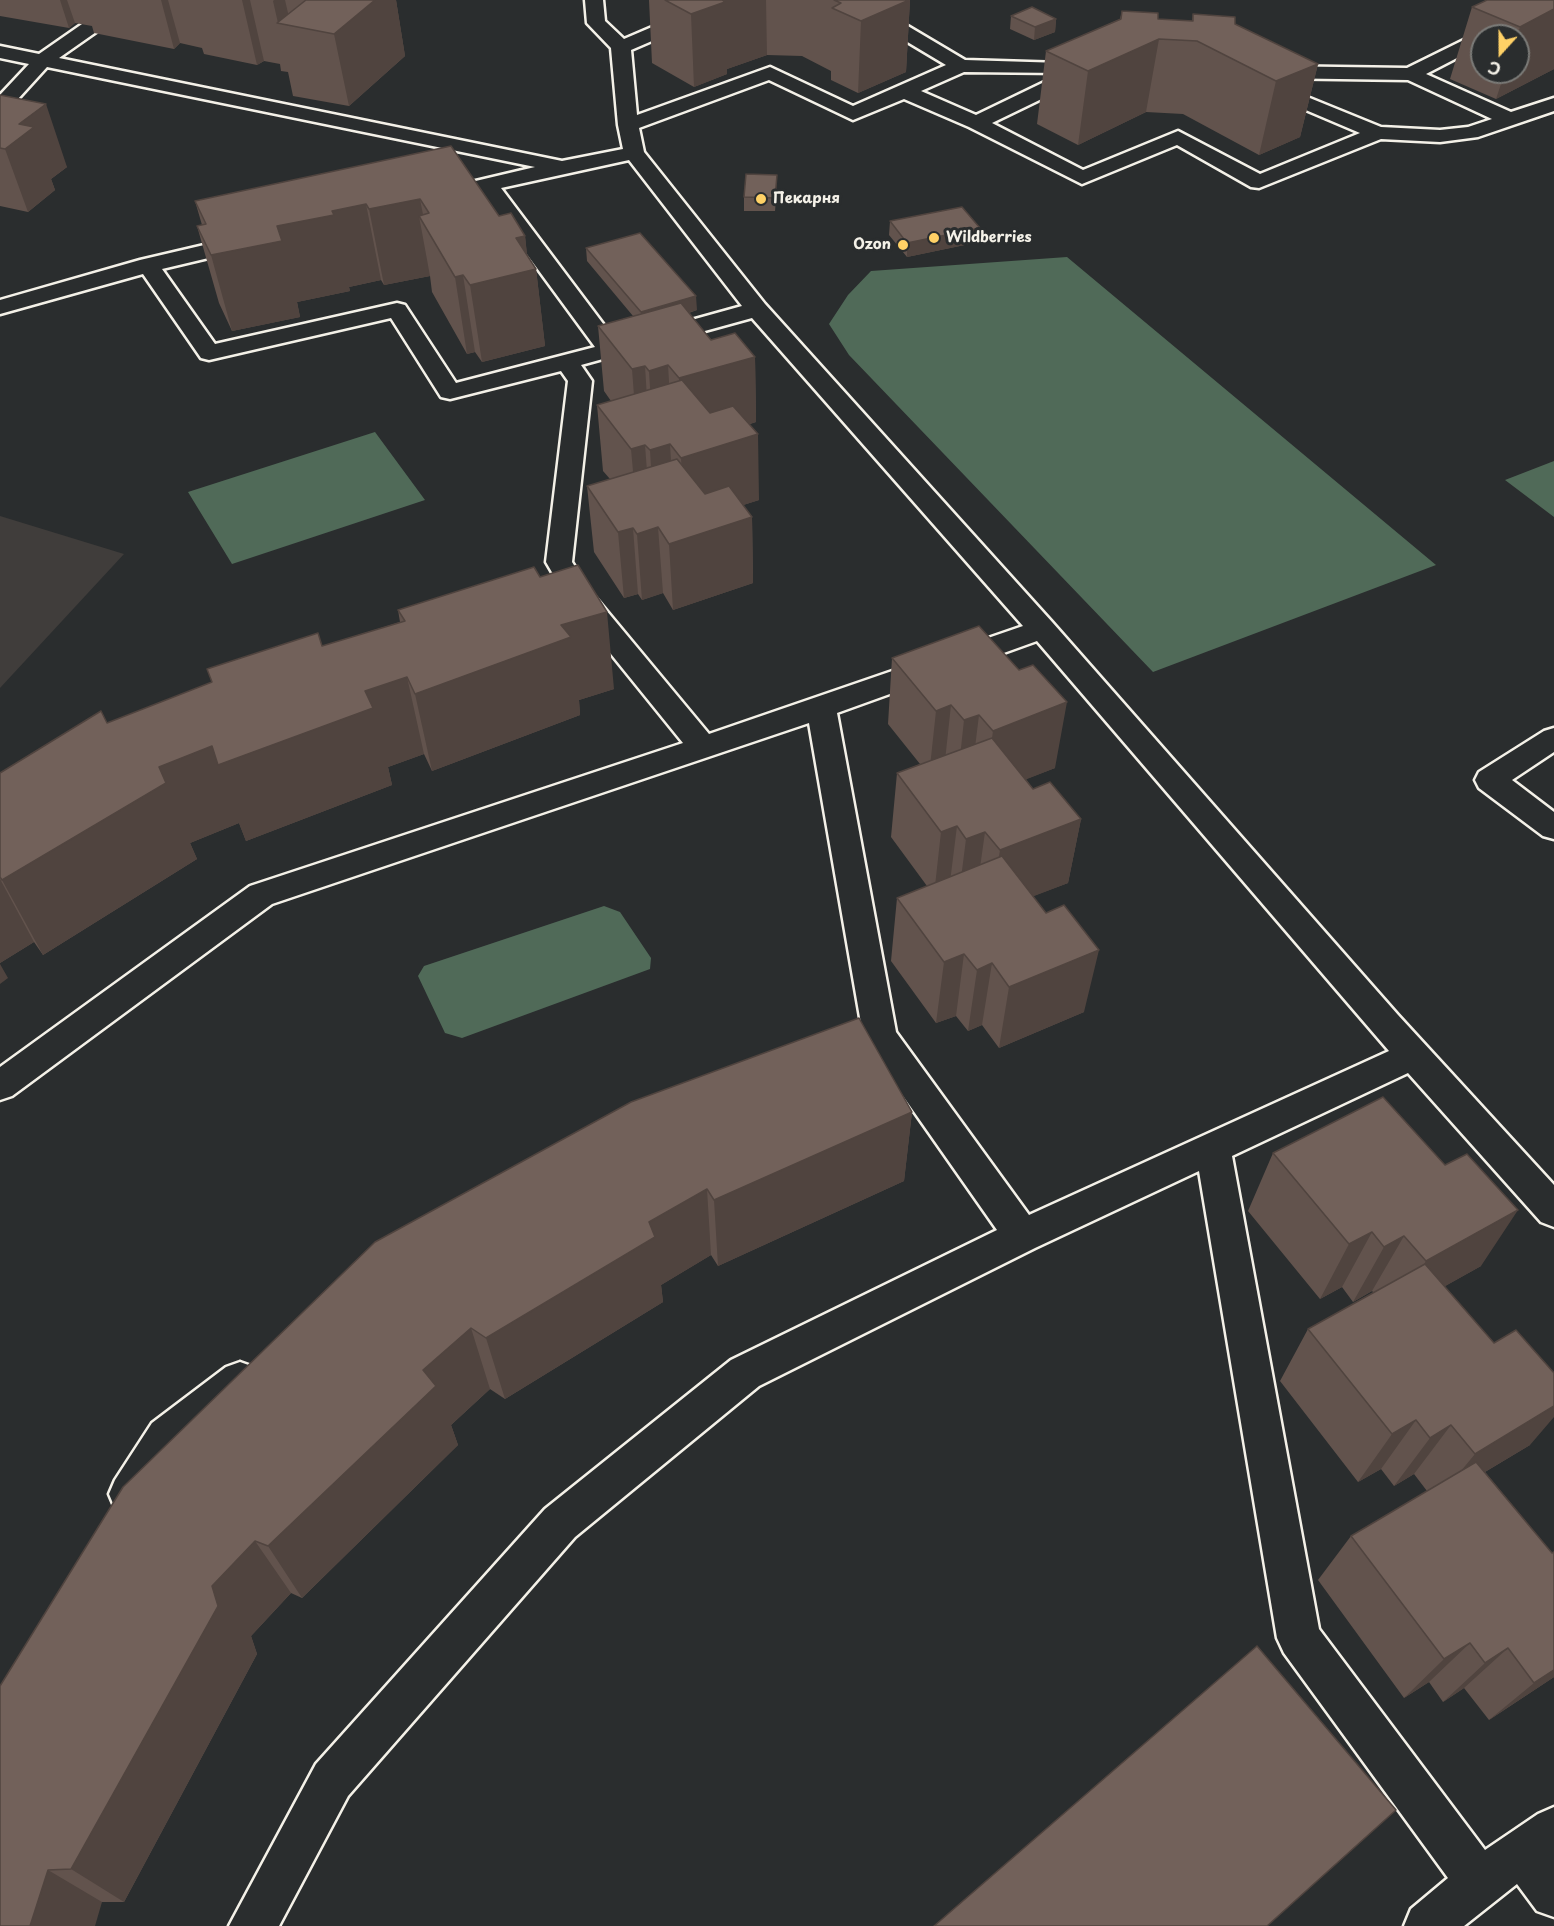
<!DOCTYPE html>
<html>
<head>
<meta charset="utf-8">
<style>
  body { margin:0 }
  #map { position:relative; width:1554px; height:1926px; overflow:hidden; background:#2a2d2e; font-family:"Playpen Sans",sans-serif }
  canvas { display:block }
  .north { position:absolute; left:1470px; top:24px; width:60px; height:60px; box-sizing:border-box; background:#2a2d2e; border:2px solid #7b7b78; border-radius:50%; rotate:201deg; font-size:16px; font-weight:700; line-height:24px; text-align:center; color:#f4f1e8 }
  .north::after { content:''; display:block; margin:auto; width:21px; height:27px; background:#ffd166; clip-path:polygon(50% 0,100% 100%,50% 72%,0 100%) }
</style>
</head>
<body>
<div id="map">
<canvas width="1554" height="1926"></canvas>
<div class="north">С</div>
</div>
<script>
const context = document.querySelector('canvas').getContext('2d');
context.lineJoin = 'round';
function fillPath(path, color) { context.fillStyle = color; context.fill(path, 'evenodd'); }
const shape = rows => new Path2D(rows.map(r => 'M' + r).join(''));
function trace(path, color, width, dash) { context.strokeStyle = color; context.lineWidth = width; context.lineCap = dash ? 'butt' : 'round'; context.setLineDash(dash || []); context.stroke(path); }
function write(font, color, halo, rows, align = 'center') {
  context.font = font + ' "Playpen Sans",sans-serif'; context.lineWidth = 6; context.setLineDash([]); context.textBaseline = 'middle'; context.strokeStyle = halo; context.fillStyle = color; for (const [text, x, y, turn = 0] of rows) {
    context.save(); context.translate(x, y); context.rotate((+turn || 0) * Math.PI / 180); context.textAlign = isNaN(turn) ? turn : align; if (halo) context.strokeText(text, 0, 0); context.fillText(text, 0, 0); context.restore();
  }
}
fillPath(shape([
  [0,516,124,554,0,688]
]), '#403d3b');
fillPath(shape([
  [1067,257,1436,565,1153,672,849,355,829,324,848,295,871,271],
  [375,432,425,500,232,564,188,492],
  [1554,461,1554,517,1505,480],
  [604,906,620,912,651,958,650,969,462,1038,445,1033,418,976,424,966]
]), '#506a58');
const minor = shape([
  [585,0,603,0,605,21,624,39,715,0,740,0,738,4,631,50,637,115,770,67,853,106,946,65,844,4,842,0,864,0,965,60,1094,64,1097,68,1087,77,992,123,1083,170,1178,131,1260,174,1360,133,1261,91,1258,87,1261,83,1268,81,1381,127,1440,130,1468,127,1492,119,1408,80,1270,78,1263,76,1260,72,1263,68,1270,66,1407,68,1482,31,1491,36,1482,36,1482,45,1426,74,1511,112,1554,98,1554,111,1478,137,1440,142,1381,139,1259,188,1251,187,1177,145,1082,184,969,127,904,99,853,120,769,80,639,128,644,152,765,304,1052,622,1398,1015,1554,1185,1554,1227,1541,1222,1408,1073,1232,1156,1319,1629,1485,1850,1538,1814,1554,1807,1554,1917,1537,1911,1517,1884,1464,1926,1404,1926,1411,1909,1448,1878,1284,1653,1277,1638,1199,1171,1035,1248,759,1386,575,1537,348,1796,279,1926,229,1926,316,1764,545,1509,731,1360,997,1230,873,1053,829,1070,817,1066,812,1056,817,1046,862,1029,809,723,272,904,12,1096,0,1100,0,1067,250,886,683,743,573,607,566,609,556,606,552,600,556,594,563,591,546,562,568,381,561,371,450,399,441,397,391,318,209,360,201,358,143,274,0,314,0,300,140,260,247,235,255,237,258,242,255,247,162,269,215,344,397,303,405,305,456,383,595,347,482,193,437,203,429,202,426,197,429,192,535,167,47,67,7,111,0,113,0,95,29,64,0,58,0,46,39,54,85,22,92,20,99,22,101,26,99,30,59,58,562,161,623,149,618,125,611,48,587,23,585,0],
  [964,72,1063,73,976,115,921,91,964,72],
  [629,160,742,306,616,341,501,188,629,160],
  [752,318,1023,626,709,734,591,592,572,562,592,381,581,365,752,318],
  [1037,641,1389,1051,1029,1215,896,1032,837,713,1037,641],
  [1554,728,1554,752,1512,780,1554,812,1554,839,1543,836,1479,788,1475,780,1479,772,1544,731,1554,728],
  [240,1362,254,1367,260,1380,254,1393,180,1451,143,1508,129,1514,115,1508,109,1494,115,1480,152,1423,226,1367,240,1362]
]);
trace(minor, '#f4f1e8', 5);
fillPath(minor, '#2a2d2e');
fillPath(shape([
  [0,0,396,0,405,56,349,106,293,96,288,72,281,71,280,64,264,61,257,65,204,54,202,48,180,43,174,49,94,33,92,26,75,23,69,28,0,16],
  [649,0,910,0,906,72,858,93,831,80,831,71,802,56,767,55,727,69,727,74,694,87,652,63],
  [1487,0,1554,0,1554,69,1496,99,1450,79,1472,7],
  [1482,36,1518,36,1518,72,1482,72],
  [1122,11,1158,19,1192,21,1193,14,1235,24,1318,64,1300,137,1259,155,1183,114,1146,112,1078,145,1037,124,1046,51,1120,19],
  [1011,16,1056,19,1055,32,1034,40,1010,29],
  [0,95,67,167,51,179,55,190,28,212,0,206],
  [451,146,499,216,525,236,527,256,536,269,545,346,482,362,475,352,467,354,432,292,430,276,384,285,381,280,349,287,350,291,297,302,300,317,232,331,219,303,197,226,202,225,195,201],
  [777,188,775,211,744,211,744,197],
  [890,221,980,228,979,242,907,257,889,235],
  [586,248,697,310,689,313,711,340,755,357,756,422,750,424,759,500,743,505,752,517,753,583,673,610,663,593,642,600,638,594,624,598,594,552,587,486,610,479,603,471,597,405,611,401,604,391,598,326,633,316,587,261],
  [540,577,614,689,579,700,580,715,432,771,424,754,388,767,392,785,246,841,239,823,190,843,197,859,43,955,34,942,0,963,0,773,107,723,212,683,207,669,322,646,400,622,398,610],
  [892,658,1019,670,1055,768,1026,779,1033,789,1081,819,1068,883,1033,896,1084,1012,999,1048,982,1025,968,1031,956,1016,936,1023,891,961,897,898,927,886,891,837,897,773,920,764,888,724],
  [912,1112,904,1181,718,1266,711,1255,661,1285,663,1302,505,1399,490,1389,451,1425,458,1445,302,1598,291,1593,251,1636,257,1654,124,1902,102,1902,0,1926,375,1242],
  [1273,1153,1481,1266,1445,1286,1530,1445,1485,1472,1552,1553,1554,1552,1554,1677,1489,1720,1464,1688,1443,1702,1429,1682,1404,1698,1318,1580,1351,1536,1427,1491,1414,1474,1394,1486,1381,1469,1358,1482,1280,1381,1308,1329,1374,1293,1372,1291,1353,1302,1342,1287,1320,1299,1248,1211]
]), '#62534d');
fillPath(shape([
  [60,0,67,0,75,23,69,28],
  [161,0,168,0,180,43,174,49],
  [242,0,250,0,264,61,257,65],
  [274,0,285,0,291,26,278,23,273,1],
  [375,0,396,0,405,56,349,106,334,34],
  [720,0,766,0,767,55,727,69,727,74,694,87,691,14],
  [910,0,906,72,858,93,861,21],
  [1554,9,1554,69,1496,99,1505,72,1518,72,1518,36,1517,36,1520,27],
  [1056,19,1055,32,1034,40,1035,27],
  [1159,39,1146,112,1078,145,1088,71],
  [1318,64,1300,137,1259,155,1276,81],
  [46,104,67,167,51,179,55,190,28,212,5,149,19,124],
  [420,199,425,225,419,216,430,276,384,285,369,209],
  [366,204,381,280,349,287,350,291,297,302,300,317,232,331,211,255,277,226,332,211],
  [980,228,979,242,907,257,907,243],
  [525,236,529,271,536,269,545,346,482,362,470,285,516,238],
  [463,275,475,352,467,354,455,277],
  [696,296,697,310,641,326,641,312],
  [755,357,756,422,682,444,679,378],
  [668,365,672,431,653,437,649,371],
  [645,366,649,431,637,435,632,369],
  [758,434,759,500,685,524,681,458],
  [670,444,674,510,654,516,650,450],
  [645,445,650,511,637,515,631,449],
  [752,517,753,583,673,610,669,544],
  [658,527,663,593,642,600,637,534],
  [633,528,638,594,624,598,618,532],
  [607,612,614,689,579,700,580,715,432,771,415,694,561,625],
  [407,677,424,754,388,767,392,785,246,841,239,823,190,843,197,859,43,955,2,880,159,767,212,746,365,691],
  [1067,702,1055,768,984,796,993,731],
  [951,705,944,770,929,776,936,711],
  [979,715,971,780,957,785,964,720],
  [1081,819,1068,883,990,913,1000,850],
  [957,826,949,890,934,895,941,832],
  [985,832,976,896,958,902,966,839],
  [0,879,34,942,0,963],
  [1099,950,1084,1012,999,1048,1009,987],
  [964,954,956,1016,936,1023,944,962],
  [992,963,982,1025,968,1031,977,970],
  [0,964,8,978,0,984],
  [912,1112,904,1181,718,1266,714,1200],
  [707,1189,711,1255,661,1285,663,1302,505,1399,486,1338,649,1222],
  [1518,1210,1481,1266,1392,1316,1426,1261],
  [1372,1232,1342,1287,1320,1299,1349,1244],
  [1404,1236,1372,1291,1353,1302,1384,1247],
  [471,1328,490,1389,451,1425,458,1445,302,1598,268,1546,423,1370],
  [1554,1406,1554,1417,1530,1445,1436,1501,1475,1454],
  [1416,1420,1381,1469,1358,1482,1392,1434],
  [1451,1425,1414,1474,1394,1486,1430,1438],
  [255,1541,291,1593,251,1636,257,1654,124,1902,71,1869,212,1586],
  [1470,1643,1429,1682,1404,1698,1444,1659],
  [1508,1648,1464,1688,1443,1702,1485,1663],
  [1554,1670,1554,1677,1489,1720,1534,1683],
  [48,1870,102,1902,95,1926,30,1926]
]), '#50443f');
const building = shape([
  [306,0,375,0,334,34,277,23,306,0],
  [665,0,722,0,725,2,691,14,665,0],
  [834,0,909,0,861,21,832,8,841,3,834,0],
  [1487,0,1554,0,1554,9,1520,27,1472,7,1487,0],
  [1032,7,1056,19,1035,27,1011,16,1032,7],
  [1122,11,1158,13,1158,19,1193,21,1193,14,1235,17,1235,24,1318,64,1276,81,1197,41,1159,39,1088,71,1046,51,1121,19,1122,11],
  [0,95,46,104,19,124,34,127,5,149,0,148,0,95],
  [451,146,499,216,511,213,525,236,516,238,536,269,470,285,463,275,455,277,419,216,429,213,420,199,369,209,366,204,332,211,334,215,277,226,282,241,211,255,197,226,206,224,195,201,451,146],
  [746,174,777,175,775,198,744,197,746,174],
  [962,207,980,228,907,243,890,221,962,207],
  [640,233,696,296,641,312,586,248,640,233],
  [681,303,711,340,735,333,755,357,679,378,668,365,649,371,645,366,632,369,598,326,681,303],
  [682,380,710,413,733,406,758,434,681,458,670,444,650,450,645,445,631,449,597,405,682,380],
  [677,459,705,494,729,486,752,517,669,544,658,527,637,534,633,528,618,532,587,486,677,459],
  [578,565,607,612,561,625,571,637,415,694,407,677,365,691,373,708,218,765,212,746,159,767,166,783,2,880,0,877,0,773,101,711,107,723,212,682,207,669,318,633,322,646,405,621,398,610,534,567,540,577,578,565],
  [979,626,1019,670,1033,665,1067,702,993,731,979,715,964,720,951,705,936,711,892,658,979,626],
  [992,738,1033,789,1050,782,1081,819,1000,850,985,832,966,839,957,826,941,832,897,773,992,738],
  [1002,856,1046,913,1064,905,1099,950,1009,987,992,963,977,970,964,954,944,962,897,898,1002,856],
  [859,1018,912,1112,714,1200,707,1189,649,1222,655,1237,486,1338,471,1328,423,1370,436,1386,268,1546,255,1541,212,1586,218,1606,71,1869,48,1870,30,1926,0,1926,0,1686,123,1487,375,1242,631,1102,859,1018],
  [1383,1097,1445,1165,1467,1154,1518,1210,1426,1261,1404,1236,1384,1247,1372,1232,1349,1244,1273,1153,1383,1097],
  [1425,1264,1494,1343,1516,1330,1554,1373,1554,1406,1475,1454,1451,1425,1430,1438,1416,1420,1392,1434,1308,1329,1425,1264],
  [1476,1462,1552,1553,1554,1552,1554,1670,1534,1683,1508,1648,1485,1663,1470,1643,1444,1659,1351,1536,1476,1462],
  [1257,1646,1396,1810,1267,1926,934,1926,1257,1646]
]);
fillPath(building, '#72615a');
trace(building, '#50443f', 1.5);
for (const [x, y, r, color] of [
  [761,199,6,"#ffd166"],
  [934,238,6,"#ffd166"],
  [903,245,6,"#ffd166"]
]) { const dot = new Path2D(); dot.arc(x, y, r, 0, 2 * Math.PI); context.fillStyle = color; context.fill(dot); trace(dot, '#2a2d2e', 2); }
write('bold 15px', '#f4f1e8', '#2a2d2e', [
  ["Пекарня",773,199],
  ["Wildberries",946,238],
  ["Ozon",891,245,"right"]
], 'left');
</script>
</body>
</html>
